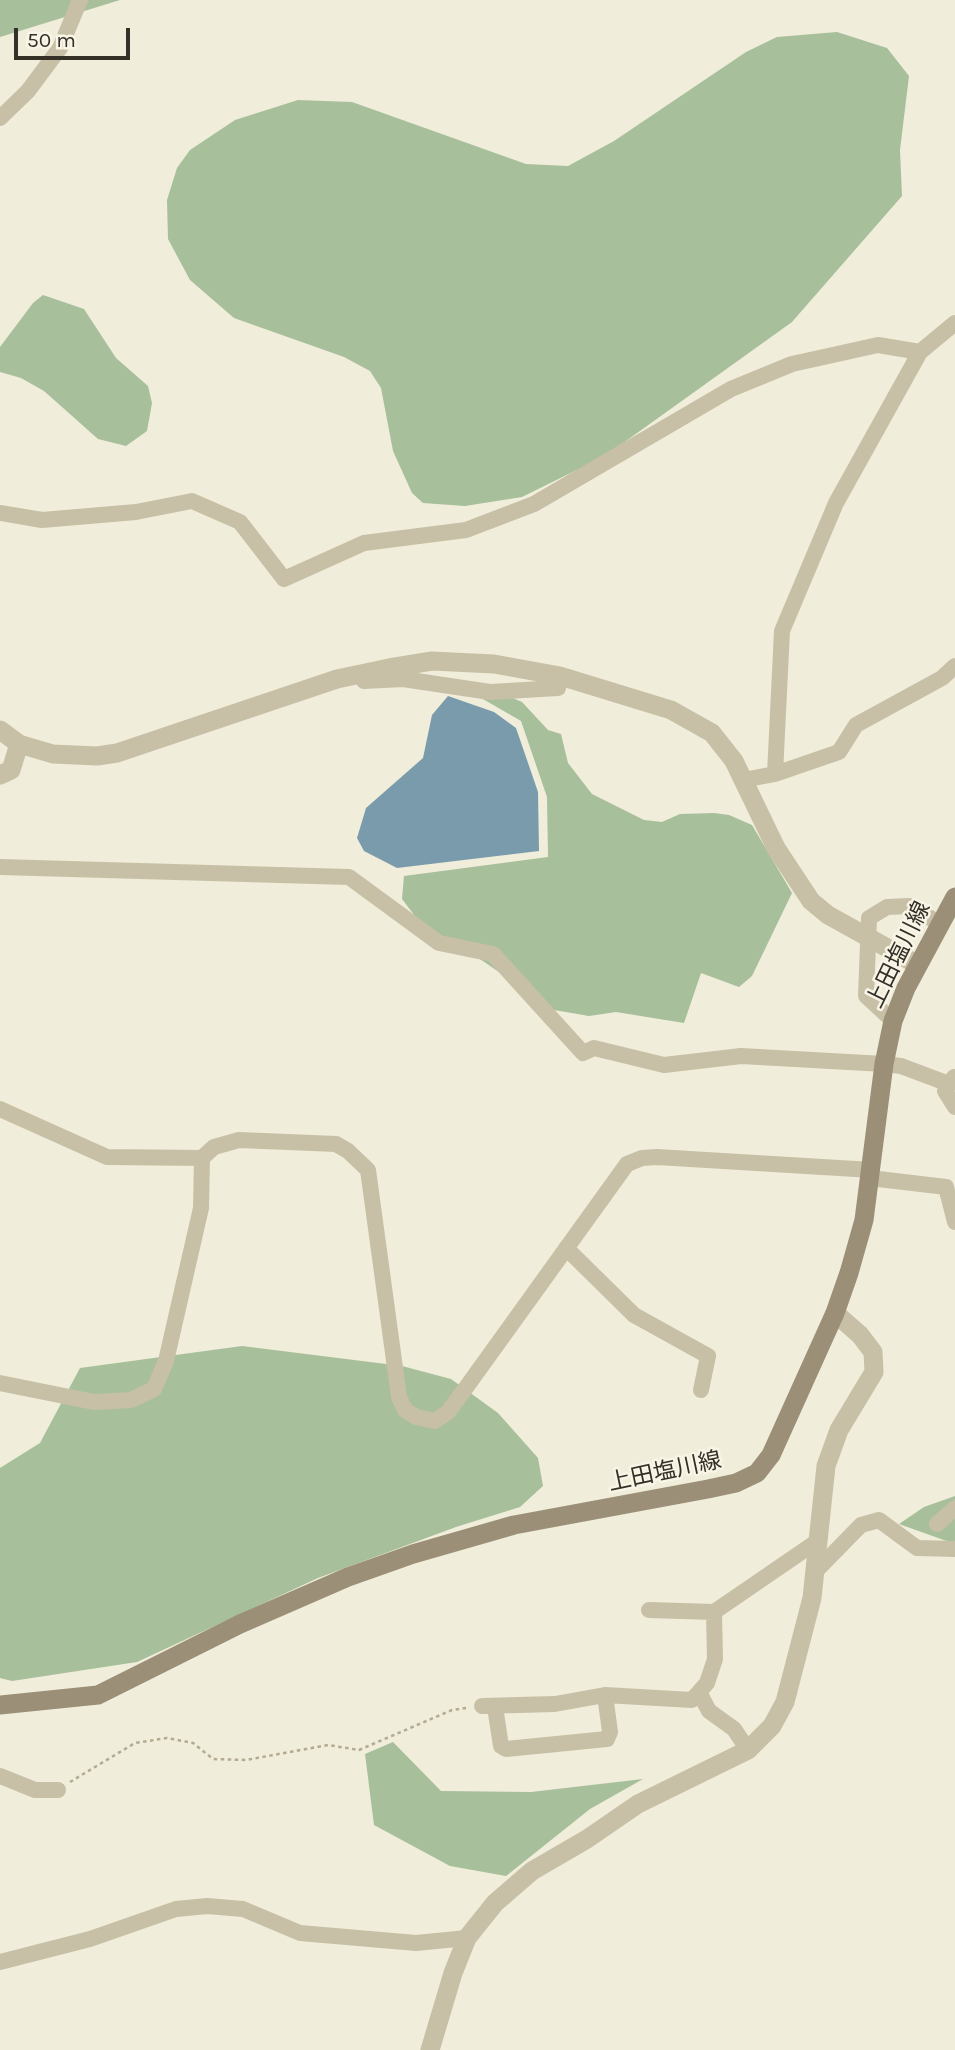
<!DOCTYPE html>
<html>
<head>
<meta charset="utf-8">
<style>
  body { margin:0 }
  #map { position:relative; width:955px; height:2050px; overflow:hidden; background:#f0edda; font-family:Karla,sans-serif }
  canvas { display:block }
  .scale { position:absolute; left:14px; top:28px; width:116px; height:32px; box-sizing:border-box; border:4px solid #342f27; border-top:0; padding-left:9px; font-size:21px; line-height:24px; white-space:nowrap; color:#342f27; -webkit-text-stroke:5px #f8f5e6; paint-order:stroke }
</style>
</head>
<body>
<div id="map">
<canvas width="955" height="2050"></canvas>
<div class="scale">50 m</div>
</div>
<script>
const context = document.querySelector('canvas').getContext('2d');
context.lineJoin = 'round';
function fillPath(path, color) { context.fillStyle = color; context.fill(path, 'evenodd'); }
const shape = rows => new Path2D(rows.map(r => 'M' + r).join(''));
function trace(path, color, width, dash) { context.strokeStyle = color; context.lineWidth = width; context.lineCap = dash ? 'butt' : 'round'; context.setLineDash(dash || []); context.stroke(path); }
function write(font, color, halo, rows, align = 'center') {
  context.font = font + ' Karla,"Noto Sans JP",sans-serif'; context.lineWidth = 5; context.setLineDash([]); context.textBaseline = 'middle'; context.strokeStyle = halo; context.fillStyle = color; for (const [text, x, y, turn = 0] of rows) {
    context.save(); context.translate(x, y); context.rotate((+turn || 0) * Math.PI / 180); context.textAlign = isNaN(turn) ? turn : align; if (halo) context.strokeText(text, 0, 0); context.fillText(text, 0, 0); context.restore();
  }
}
fillPath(shape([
  [0,0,120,0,0,37],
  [837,32,887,48,909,76,900,150,902,196,792,322,605,456,522,497,465,506,423,503,412,493,393,451,381,388,370,371,344,357,234,318,190,280,168,239,167,200,177,168,190,150,235,120,298,100,352,102,526,164,568,166,614,141,746,52,777,37],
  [43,295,84,309,116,358,148,386,152,403,147,431,126,446,98,439,44,391,21,378,0,372,0,347,33,303],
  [476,695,510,697,522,702,548,730,561,734,568,763,592,794,644,820,662,822,680,814,714,813,729,815,752,825,792,893,752,976,739,987,701,973,684,1023,616,1012,589,1016,554,1010,480,959,427,932,402,899,404,876,548,857,547,797,521,721],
  [242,1346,402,1366,451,1379,498,1413,538,1458,543,1486,520,1507,456,1527,318,1578,137,1662,12,1681,0,1678,0,1468,40,1443,80,1368],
  [955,1496,955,1544,899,1524,924,1507],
  [393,1742,441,1791,531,1792,643,1779,590,1809,506,1876,450,1866,374,1825,365,1754]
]), '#a7bf9a');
fillPath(shape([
  [448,696,494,712,516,728,538,792,539,851,397,868,364,851,357,838,366,808,423,758,432,715]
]), '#7a9bac');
trace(shape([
  [70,1782,135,1743,167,1738,193,1743,213,1759,246,1760,328,1745,359,1750,452,1710,466,1708]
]), '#b3aa91', 2.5, [3.5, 3.5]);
trace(shape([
  [0,118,28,91,60,48,80,0],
  [0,513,42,520,136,512,192,501,240,522,284,579,364,543,466,530,534,504,731,389,792,364,878,345,920,352],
  [361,675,364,681,403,679,490,692,558,688,560,676],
  [775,774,839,752,856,725,942,678,955,666],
  [743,780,775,774,782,631,836,503,920,352,955,323],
  [0,867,349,877,439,943,493,954,583,1053,594,1048,664,1065,741,1056,884,1064,901,1066,949,1084],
  [893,1021,866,996,869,918,887,907,909,906,939,923],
  [954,1077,945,1091,955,1107],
  [0,1109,107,1157,202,1158],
  [870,1178,946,1187,955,1222],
  [566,1248,634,1315,708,1356,701,1390],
  [0,1383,94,1402,131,1400,154,1389,166,1361,201,1208,202,1158,214,1147,239,1140,336,1144,348,1151,368,1170,399,1397,405,1410,416,1417,435,1421,448,1412,465,1389,627,1164,642,1158,657,1157,872,1170],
  [937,1524,955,1508],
  [816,1571,861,1525,879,1520,917,1548,955,1549],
  [649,1610,714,1612,819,1540],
  [699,1692,709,1711,734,1729,748,1750],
  [482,1706,555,1704,605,1695,692,1700,707,1683,715,1659,714,1612],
  [495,1707,501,1746,506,1749,607,1739,610,1732,605,1695],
  [0,1776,35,1790,58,1790],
  [0,1962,90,1939,176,1909,207,1906,243,1909,300,1933,416,1943,467,1938]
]), '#c8c0a6', 16);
trace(shape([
  [0,730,19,744,53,754,97,756,117,753,337,679,389,668,432,661,494,664,560,676,671,710,712,733,734,761,776,848,811,901,828,915,918,965],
  [0,775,11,770,19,744],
  [430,2050,453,1973,467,1938,495,1903,532,1871,587,1839,638,1804,748,1750,772,1726,785,1702,812,1598,826,1466,839,1430,874,1372,873,1352,860,1335,835,1313]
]), '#c8c0a6', 19);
trace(shape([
  [0,1705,98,1695,240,1624,348,1577,413,1554,514,1525,708,1489,736,1483,757,1473,771,1455,835,1313,849,1273,864,1220,884,1064,893,1021,906,988,955,897]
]), '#9b8f78', 19);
write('23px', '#342f27', '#f8f5e6', [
  ["上田塩川線",899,955,-64],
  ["上田塩川線",665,1472,-12]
]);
</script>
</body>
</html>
